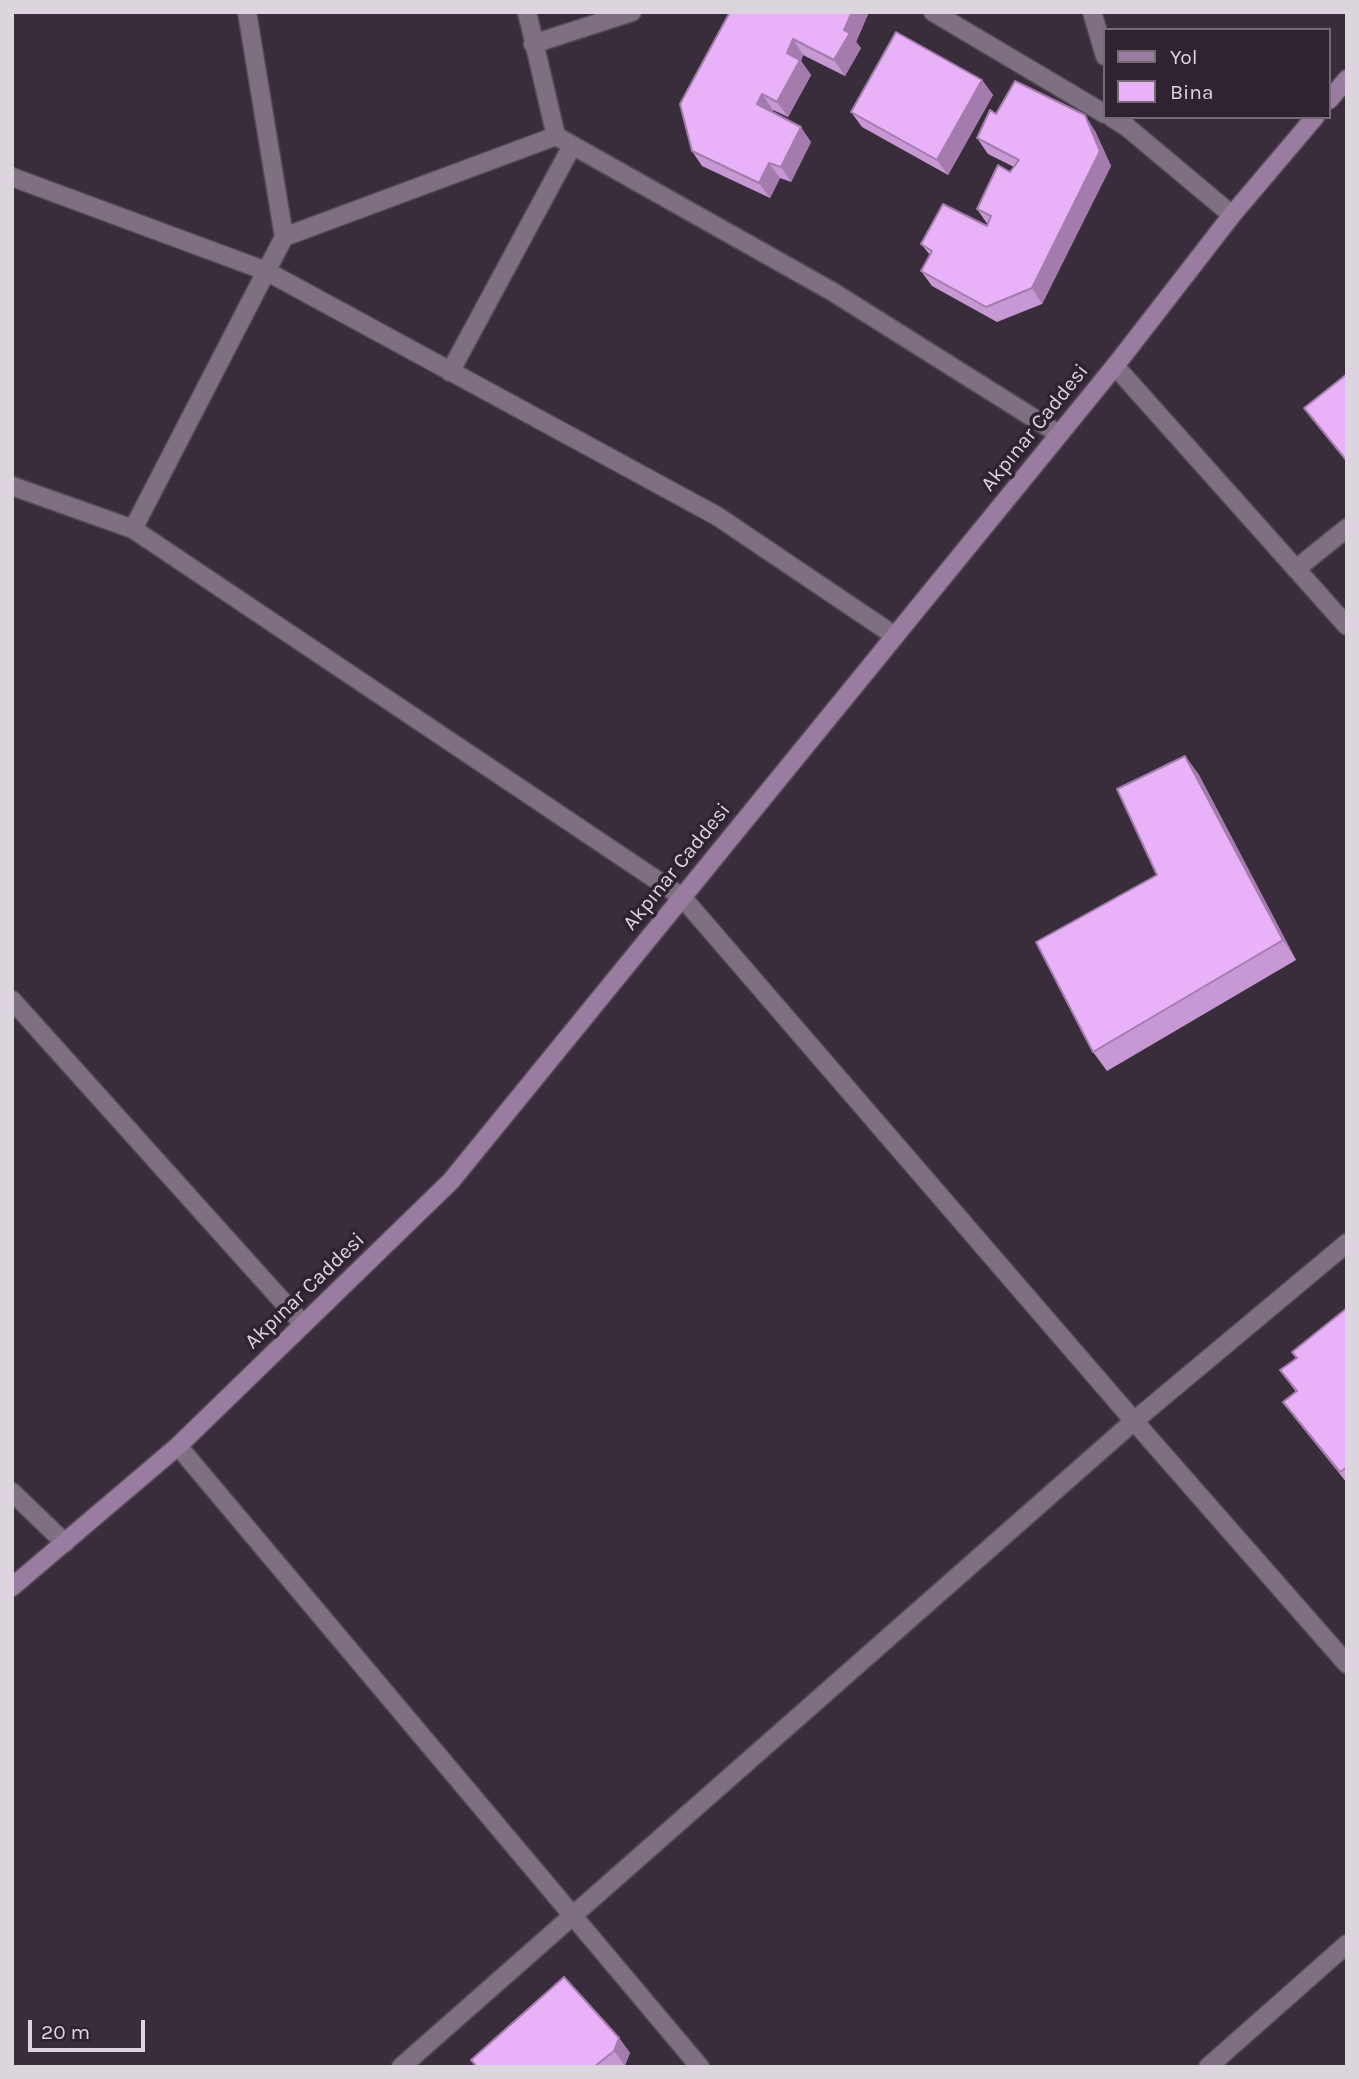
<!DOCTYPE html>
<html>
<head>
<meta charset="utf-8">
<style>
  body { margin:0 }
  #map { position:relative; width:1359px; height:2079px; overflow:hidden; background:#392d3c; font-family:Karla,sans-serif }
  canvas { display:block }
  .frame { position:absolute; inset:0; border:14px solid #dcd5de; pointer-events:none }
  .legend { position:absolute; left:1103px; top:28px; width:228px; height:91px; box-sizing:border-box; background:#2f2331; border:2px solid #746a76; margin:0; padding:9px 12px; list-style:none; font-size:21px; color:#dcd5de }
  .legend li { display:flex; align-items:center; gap:14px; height:35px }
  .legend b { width:35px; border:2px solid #746a76 }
  .scale { position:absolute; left:28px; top:2020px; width:117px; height:32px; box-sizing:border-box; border:4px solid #dcd5de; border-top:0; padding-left:9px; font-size:21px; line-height:24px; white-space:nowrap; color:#dcd5de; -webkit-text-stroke:5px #2f2331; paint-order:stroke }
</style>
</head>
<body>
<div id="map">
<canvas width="1359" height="2079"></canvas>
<div class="frame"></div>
<ul class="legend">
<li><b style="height:9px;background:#997c9f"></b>Yol</li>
<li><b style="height:19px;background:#e9b1f7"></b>Bina</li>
</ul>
<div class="scale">20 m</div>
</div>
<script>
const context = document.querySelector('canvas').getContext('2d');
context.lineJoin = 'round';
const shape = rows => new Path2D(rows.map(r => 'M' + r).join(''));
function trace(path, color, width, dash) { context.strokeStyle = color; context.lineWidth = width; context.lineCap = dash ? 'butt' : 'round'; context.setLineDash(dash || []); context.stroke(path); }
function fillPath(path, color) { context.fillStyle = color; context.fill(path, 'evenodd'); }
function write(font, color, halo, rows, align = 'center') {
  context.font = font + ' Karla,sans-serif'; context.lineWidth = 7; context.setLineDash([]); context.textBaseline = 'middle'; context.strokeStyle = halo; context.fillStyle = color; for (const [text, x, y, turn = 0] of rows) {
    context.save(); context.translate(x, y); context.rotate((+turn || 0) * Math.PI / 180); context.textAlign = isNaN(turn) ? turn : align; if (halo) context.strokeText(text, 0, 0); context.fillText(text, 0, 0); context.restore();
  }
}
const lane = shape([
  [1296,569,1347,528]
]);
const street = shape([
  [247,12,284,237],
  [527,12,556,136,833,292,1059,434],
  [933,12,1105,114],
  [1092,12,1105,56],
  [533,44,632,12],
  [1111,117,1127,127,1232,215],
  [12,177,266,271,717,516,895,636],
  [1115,366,1347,626],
  [450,372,572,146],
  [12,486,133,529,682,897,1134,1421,1347,1664],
  [133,529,284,237,556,136],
  [12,1000,303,1324],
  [178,1446,700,2067],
  [12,1492,65,1543],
  [401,2067,1134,1421,1347,1243],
  [1208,2067,1347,1944]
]);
const secondary = shape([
  [1329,100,1347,79],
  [12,1587,178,1446,451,1181,1115,366,1232,215,1315,117]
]);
trace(lane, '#554b57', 21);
trace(street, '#554b57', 21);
trace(secondary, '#554b57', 21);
trace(lane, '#7e7081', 18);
trace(street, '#7e7081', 18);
trace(secondary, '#997c9f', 18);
fillPath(shape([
  [730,12,869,12,856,42,861,48,845,76,803,55,801,61,811,75,788,117,773,110,772,112,811,142,791,182,780,178,770,198,702,166,692,151],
  [982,80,993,95,948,175,862,127,851,112],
  [1095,131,1111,166,1042,304,997,322,932,286,921,271,930,255,921,244,987,226,988,225,977,209,1014,167,988,154,977,138],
  [1185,756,1199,775,1296,960,1107,1071,1093,1052,1157,875],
  [1347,1308,1347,1483,1294,1417,1283,1402,1296,1392,1280,1370,1296,1358,1292,1352],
  [619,2038,630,2053,624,2067,476,2067,471,2060]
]), '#c898d4');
fillPath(shape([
  [852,12,869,12,856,42,861,48,845,76,834,60,844,30],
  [793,39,803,55,801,61,811,75,788,117,777,102,787,53],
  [982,80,993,95,948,175,937,160],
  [762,94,773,110,768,119,757,104],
  [1085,115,1095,131,1111,166,1042,304,1032,288],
  [801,127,811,142,791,182,781,167],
  [769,163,780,178,770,198,759,183],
  [1185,756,1199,775,1296,960,1283,940],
  [619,2038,630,2053,625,2066,614,2051]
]), '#a37cad');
const building = shape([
  [730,12,852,12,844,30,850,33,834,60,793,39,787,53,800,60,777,102,762,94,757,104,801,127,781,167,769,163,759,183,692,151,680,104,730,12],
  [896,32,982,80,937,160,851,112,896,32],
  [1015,81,1085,115,1100,151,1032,288,986,307,921,271,932,251,921,244,943,204,987,226,991,216,977,209,998,165,1010,172,1019,160,977,138,990,110,996,114,1015,81],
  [1347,374,1347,461,1304,408,1347,374],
  [1185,756,1283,940,1093,1052,1036,942,1157,875,1117,789,1185,756],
  [1347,1308,1347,1467,1340,1472,1283,1402,1297,1391,1280,1370,1297,1358,1292,1352,1347,1308],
  [564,1977,619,2038,614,2051,594,2067,477,2067,471,2060,564,1977]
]);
fillPath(building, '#e9b1f7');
trace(building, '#a37cad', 2);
write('21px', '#dcd5de', '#2f2331', [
  ["Akpınar Caddesi",1035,428,-51],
  ["Akpınar Caddesi",677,867,-51],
  ["Akpınar Caddesi",305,1291,-44]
]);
</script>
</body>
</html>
